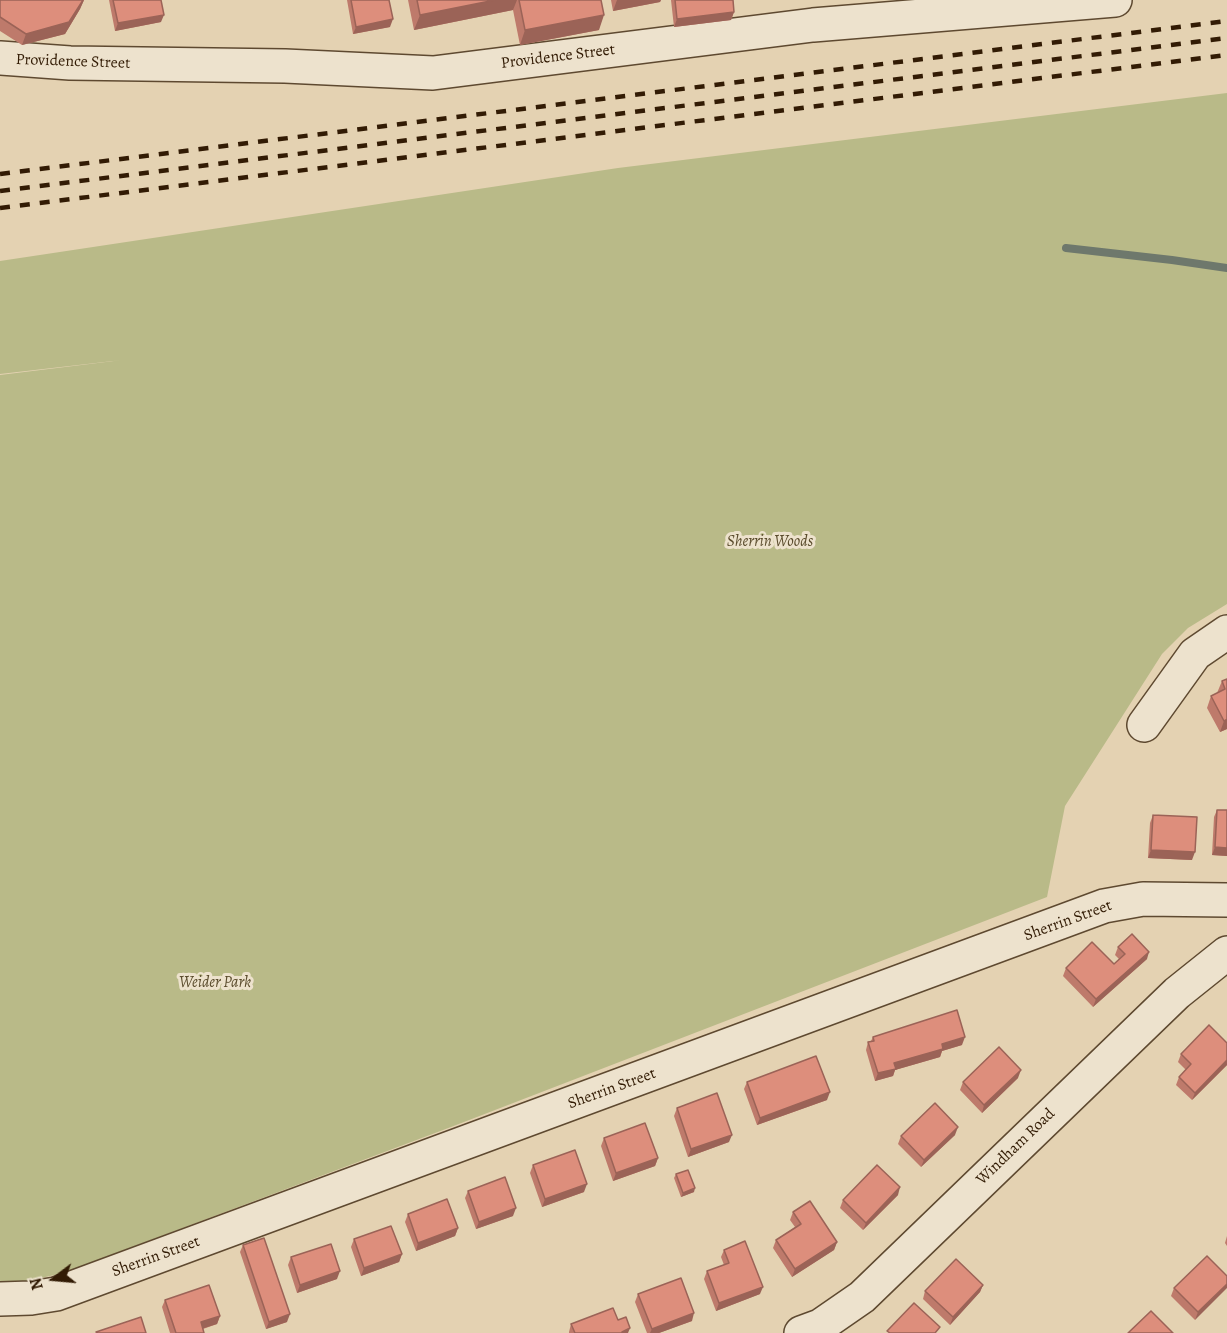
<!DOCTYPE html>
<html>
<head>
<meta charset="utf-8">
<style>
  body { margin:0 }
  #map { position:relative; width:1227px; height:1333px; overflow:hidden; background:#e4d2b2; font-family:Alegreya,serif }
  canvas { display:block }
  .north { position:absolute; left:24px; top:1249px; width:60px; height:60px; -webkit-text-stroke:4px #ede2cd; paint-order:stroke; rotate:254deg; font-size:16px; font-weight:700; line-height:24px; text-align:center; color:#321b04 }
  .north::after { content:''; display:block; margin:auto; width:21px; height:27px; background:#321b04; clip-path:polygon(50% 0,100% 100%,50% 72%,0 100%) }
</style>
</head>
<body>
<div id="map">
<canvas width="1227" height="1333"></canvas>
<div class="north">N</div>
</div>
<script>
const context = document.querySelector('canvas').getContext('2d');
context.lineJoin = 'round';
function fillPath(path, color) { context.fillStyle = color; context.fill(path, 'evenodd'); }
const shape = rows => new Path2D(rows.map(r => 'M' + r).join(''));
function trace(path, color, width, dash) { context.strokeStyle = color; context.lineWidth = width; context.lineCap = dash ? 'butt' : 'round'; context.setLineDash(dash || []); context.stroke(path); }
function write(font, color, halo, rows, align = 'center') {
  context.font = font + ' Alegreya,serif'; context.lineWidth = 6; context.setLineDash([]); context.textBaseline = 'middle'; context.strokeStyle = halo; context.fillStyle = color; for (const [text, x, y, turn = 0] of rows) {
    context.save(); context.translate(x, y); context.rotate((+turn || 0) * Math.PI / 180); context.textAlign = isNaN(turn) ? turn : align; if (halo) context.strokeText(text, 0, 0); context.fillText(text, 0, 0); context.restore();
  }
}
fillPath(shape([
  [1227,93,1227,604,1188,628,1162,654,1065,806,1047,897,451,1127,63,1273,28,1281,0,1282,0,375,122,360,0,374,0,261,618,168]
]), '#b9ba88');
trace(shape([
  [1066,248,1172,260,1227,268]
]), '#6e786c', 8);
const minor = shape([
  [0,58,70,63,285,66,433,73,813,25,1115,0],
  [1144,725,1195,654,1227,632],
  [0,1299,31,1298,56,1294,1104,906,1143,899,1227,900],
  [801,1333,820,1326,862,1297,1177,993,1227,953]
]);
trace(minor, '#5e4930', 36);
trace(minor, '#ede2cd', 33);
trace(shape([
  [0,174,1227,21],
  [0,191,1227,38],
  [0,208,1227,55]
]), '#321b04', 4.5, [10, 10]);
fillPath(shape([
  [0,0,84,0,80,9,65,34,22,45,0,31],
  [109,0,161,0,161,22,115,31],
  [347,0,389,0,390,27,353,34],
  [408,0,601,0,599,30,520,45,513,10,414,30],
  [611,0,661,0,660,2,613,11],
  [671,0,733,0,734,12,731,20,674,27],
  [1227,679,1227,729,1220,732,1207,708,1211,696,1217,693,1222,681],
  [1217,810,1227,856,1212,855,1214,817],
  [1153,815,1192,860,1148,858,1150,823],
  [1118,947,1147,959,1093,1007,1063,976,1066,968,1114,964,1119,959,1115,955],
  [873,1037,962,1045,942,1051,940,1057,895,1070,893,1076,875,1081,866,1050,868,1042,871,1041],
  [1227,1043,1227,1065,1192,1100,1176,1085,1179,1077,1186,1070,1178,1062,1181,1054],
  [1018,1078,982,1113,960,1090,963,1082],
  [747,1082,827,1100,757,1125,744,1089],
  [677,1108,729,1142,688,1157,674,1116],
  [955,1135,921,1167,898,1144,901,1136],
  [604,1138,658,1158,655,1166,613,1181,601,1146],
  [533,1165,584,1192,542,1207,530,1173],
  [676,1174,694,1192,681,1197,674,1178],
  [468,1191,513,1216,476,1229,465,1198],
  [898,1195,863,1230,840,1208,843,1200],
  [793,1212,837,1242,834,1250,792,1277,773,1248,776,1240,795,1227,790,1220],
  [408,1214,458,1228,455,1236,416,1251,405,1222],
  [1227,1236,1227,1246,1225,1243],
  [354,1239,402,1254,399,1262,361,1276,351,1247],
  [243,1245,287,1322,266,1329,240,1252],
  [724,1250,760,1294,716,1311,704,1279,707,1271,724,1265,721,1257],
  [291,1257,337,1279,297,1293,288,1265],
  [1227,1276,1195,1320,1171,1296,1174,1288],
  [983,1285,980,1292,950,1325,923,1299,925,1291],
  [638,1294,692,1321,659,1333,647,1333,635,1302],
  [165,1300,220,1316,217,1324,203,1329,204,1333,170,1333,162,1307],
  [618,1320,628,1333,569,1333,569,1332,571,1324]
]), '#be7a6b');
fillPath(shape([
  [84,0,80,9,65,34,22,45,26,34],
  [495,0,517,0,513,10,414,30,420,15],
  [617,0,661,0,660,2,613,11],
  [734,12,731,20,674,27,677,19],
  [164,15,161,22,115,31,118,23],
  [604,15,599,30,520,45,525,30],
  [393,19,390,27,353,34,356,27],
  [1227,719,1227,729,1220,732,1224,721],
  [1215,847,1227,848,1227,856,1212,855],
  [1151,850,1195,852,1192,860,1148,858],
  [1149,952,1147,959,1093,1007,1096,999],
  [965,1037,962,1045,942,1051,940,1057,895,1070,893,1076,875,1081,878,1073,894,1063,942,1044],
  [1227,1060,1227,1065,1192,1100,1195,1093],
  [1021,1070,1018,1078,982,1113,984,1105],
  [830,1092,827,1100,757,1125,760,1118],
  [958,1127,955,1135,921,1167,924,1160],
  [732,1135,729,1142,688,1157,691,1149],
  [658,1158,655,1166,613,1181,616,1173],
  [587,1184,584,1192,542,1207,545,1199],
  [900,1187,898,1195,863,1230,866,1223],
  [695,1188,694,1192,681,1197,683,1193],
  [516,1208,513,1216,476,1229,479,1222],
  [458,1228,455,1236,416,1251,418,1243],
  [837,1242,834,1250,792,1277,795,1269],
  [402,1254,399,1262,361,1276,364,1268],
  [340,1271,337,1279,297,1293,300,1285],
  [1227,1284,1227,1288,1195,1320,1198,1312],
  [983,1285,980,1292,950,1325,953,1317],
  [763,1287,760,1294,716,1311,719,1303],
  [694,1313,692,1321,659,1333,650,1333,652,1329],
  [290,1314,287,1322,266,1329,269,1322],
  [220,1316,217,1324,198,1330,201,1322],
  [630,1328,628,1333,621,1333,622,1332]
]), '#9b6357');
const building = shape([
  [0,0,83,0,69,22,26,34,0,17,0,0],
  [113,0,161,0,164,15,118,23,113,0],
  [351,0,389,0,393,19,356,27,351,0],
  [417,0,495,0,420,15,417,0],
  [519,0,601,0,604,15,525,30,519,0],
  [675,0,733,0,734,12,677,19,675,0],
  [1227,679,1227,719,1224,721,1211,696,1225,689,1222,681,1227,679],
  [1217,810,1227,810,1227,848,1215,847,1217,810],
  [1153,815,1197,817,1195,852,1151,850,1153,815],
  [1132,934,1149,952,1096,999,1066,968,1092,942,1114,964,1125,954,1118,947,1132,934],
  [957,1010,965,1037,942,1044,943,1049,894,1063,896,1069,878,1073,868,1042,874,1041,873,1037,957,1010],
  [1209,1025,1227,1043,1227,1060,1195,1093,1179,1077,1191,1064,1181,1054,1209,1025],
  [999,1047,1021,1070,984,1105,963,1082,999,1047],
  [816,1056,830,1092,760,1118,747,1082,816,1056],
  [717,1093,732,1135,691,1149,677,1108,717,1093],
  [935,1103,958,1127,924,1160,901,1136,935,1103],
  [645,1123,658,1158,616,1173,604,1138,645,1123],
  [575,1150,587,1184,545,1199,533,1165,575,1150],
  [877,1165,900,1187,866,1223,843,1200,877,1165],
  [688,1170,695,1188,683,1193,676,1174,688,1170],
  [505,1177,516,1208,479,1222,468,1191,505,1177],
  [447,1199,458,1228,418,1243,408,1214,447,1199],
  [810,1201,837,1242,795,1269,776,1240,801,1224,793,1212,810,1201],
  [391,1226,402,1254,364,1268,354,1239,391,1226],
  [264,1238,290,1314,269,1322,243,1245,264,1238],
  [745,1241,763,1287,719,1303,707,1271,729,1263,724,1250,745,1241],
  [331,1244,340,1271,300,1285,291,1257,331,1244],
  [1207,1256,1227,1276,1227,1284,1198,1312,1174,1288,1207,1256],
  [956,1259,983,1285,953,1317,925,1291,956,1259],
  [681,1278,694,1313,652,1329,638,1294,681,1278],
  [209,1285,220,1316,201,1322,204,1333,176,1333,165,1300,209,1285],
  [914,1303,940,1327,935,1333,890,1333,887,1331,914,1303],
  [613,1308,618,1320,626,1317,630,1328,622,1332,622,1333,575,1333,571,1324,613,1308],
  [1151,1311,1173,1333,1128,1333,1151,1311],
  [141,1317,146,1333,97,1333,96,1332,141,1317]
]);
fillPath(building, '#dd8e7c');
trace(building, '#9b6357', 1.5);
write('16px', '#321b04', '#ede2cd', [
  ["Providence Street",558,57,-7],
  ["Providence Street",73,62,2],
  ["Sherrin Street",1068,921,-20],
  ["Sherrin Street",612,1089,-20],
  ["Windham Road",1016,1147,-44],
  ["Sherrin Street",156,1257,-20]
]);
write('italic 16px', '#5a4b2c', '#ede2cd', [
  ["Sherrin Woods",770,542],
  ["Weider Park",215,983]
]);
</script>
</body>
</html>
